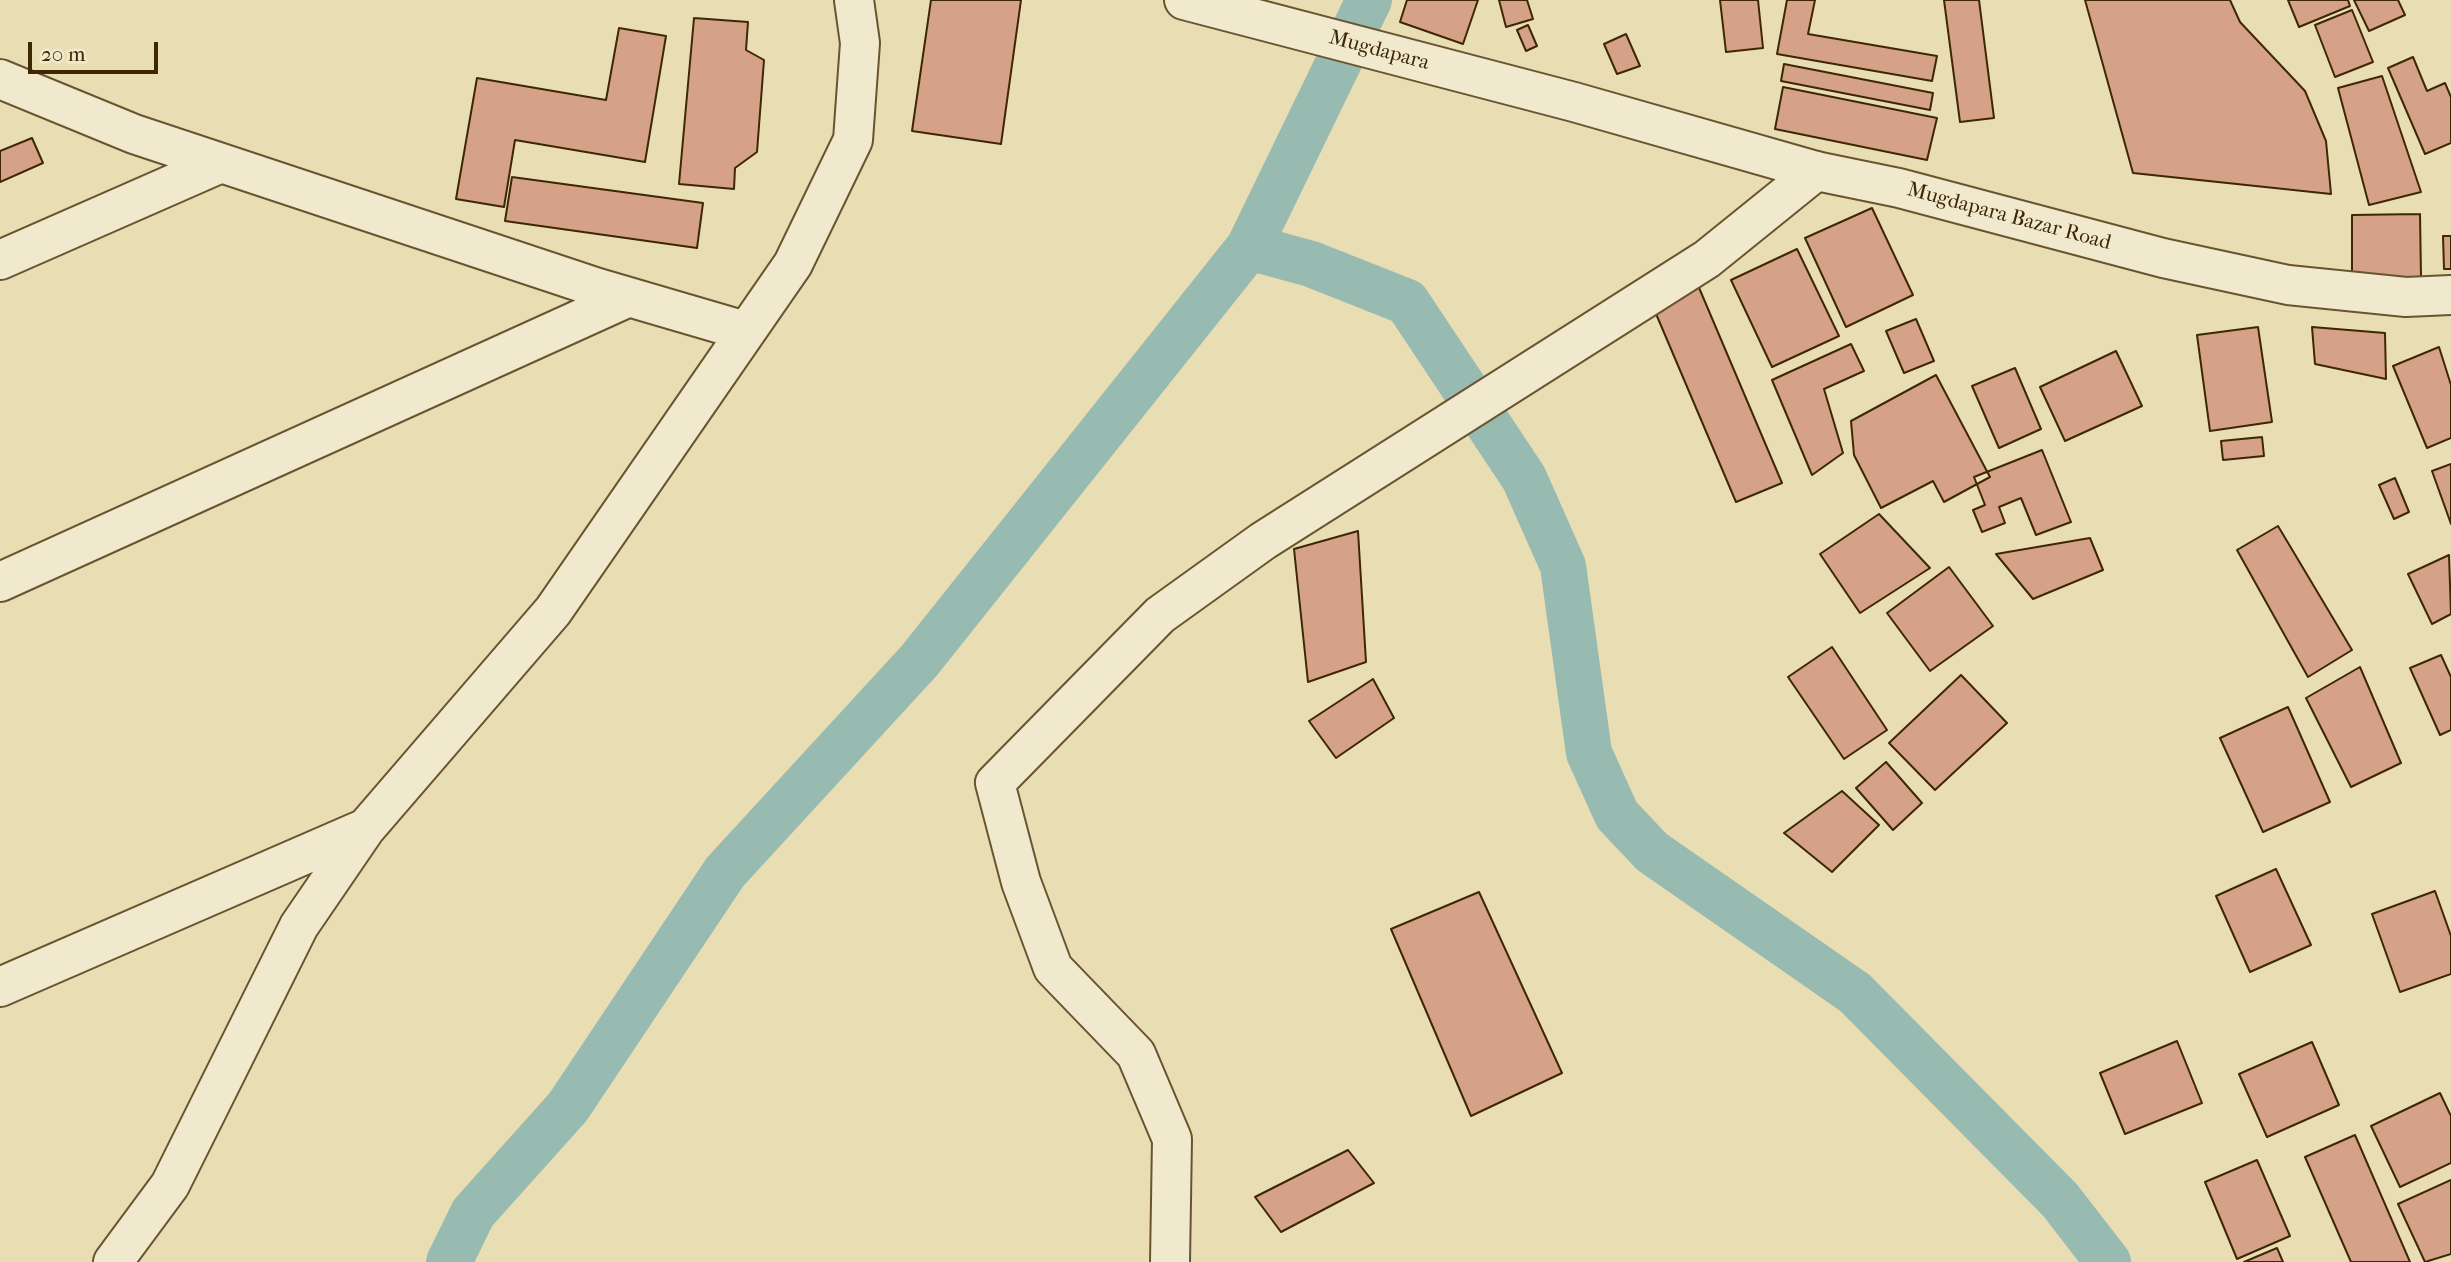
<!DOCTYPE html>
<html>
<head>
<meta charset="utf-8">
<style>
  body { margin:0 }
  #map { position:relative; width:2451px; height:1262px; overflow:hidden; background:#e9ddb4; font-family:"IM FELL French Canon",serif }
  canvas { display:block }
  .scale { position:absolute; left:28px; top:42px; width:130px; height:32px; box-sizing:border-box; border:4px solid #3e2703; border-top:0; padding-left:9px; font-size:21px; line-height:24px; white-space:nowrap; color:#3e2703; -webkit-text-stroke:5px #f1e9ce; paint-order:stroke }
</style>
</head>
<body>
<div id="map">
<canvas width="2451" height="1262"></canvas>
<div class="scale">20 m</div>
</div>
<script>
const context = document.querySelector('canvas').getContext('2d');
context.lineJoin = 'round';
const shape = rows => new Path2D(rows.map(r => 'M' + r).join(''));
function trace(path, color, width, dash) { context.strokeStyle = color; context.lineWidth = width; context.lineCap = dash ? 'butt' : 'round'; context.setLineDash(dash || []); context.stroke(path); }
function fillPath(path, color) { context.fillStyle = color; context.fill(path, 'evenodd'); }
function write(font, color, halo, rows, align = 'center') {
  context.font = font + ' "IM FELL French Canon",serif'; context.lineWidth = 5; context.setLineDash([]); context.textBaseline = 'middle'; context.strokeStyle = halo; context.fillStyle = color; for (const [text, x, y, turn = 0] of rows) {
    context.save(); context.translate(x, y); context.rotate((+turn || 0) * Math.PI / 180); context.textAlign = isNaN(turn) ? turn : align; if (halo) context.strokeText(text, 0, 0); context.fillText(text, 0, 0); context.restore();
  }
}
trace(shape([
  [1249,247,1311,264,1407,302,1524,478,1563,566,1589,753,1617,815,1652,852,1855,993,2060,1200,2108,1262],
  [449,1262,473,1213,568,1107,725,872,919,661,1249,247,1369,0]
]), '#97bbb1', 46);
const building = shape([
  [931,0,1021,0,1001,144,912,131,931,0],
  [1407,0,1478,0,1463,44,1400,22,1407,0],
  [1499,0,1527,0,1533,19,1506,27,1499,0],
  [1720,0,1758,0,1763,48,1726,52,1720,0],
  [1787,0,1815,0,1808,34,1937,56,1932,81,1777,54,1787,0],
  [1944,0,1979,0,1994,118,1960,122,1944,0],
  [2085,0,2230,0,2240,22,2305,91,2326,141,2331,194,2133,173,2085,0],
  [2288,0,2348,0,2350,6,2299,27,2288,0],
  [2354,0,2398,0,2405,15,2369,31,2354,0],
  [2352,10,2373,62,2335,77,2315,25,2352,10],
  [694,18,748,22,746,50,764,60,757,152,735,168,734,189,679,184,694,18],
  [1528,25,1537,46,1526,51,1517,30,1528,25],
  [619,28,666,36,645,162,515,140,504,207,456,199,477,78,606,100,619,28],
  [1626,34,1640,66,1617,74,1604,44,1626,34],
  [2413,57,2427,91,2445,83,2451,97,2451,143,2425,154,2388,68,2413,57],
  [1784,64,1933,93,1930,110,1781,81,1784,64],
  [2382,76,2421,192,2369,205,2338,88,2382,76],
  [1783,87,1937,118,1927,160,1775,129,1783,87],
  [32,138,43,163,0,182,0,151,32,138],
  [512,177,703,203,697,248,505,221,512,177],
  [1872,208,1913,295,1846,327,1805,238,1872,208],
  [2420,214,2421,277,2352,278,2352,215,2420,214],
  [2443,236,2451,236,2451,269,2444,269,2443,236],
  [1797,249,1839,336,1772,367,1731,280,1797,249],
  [1697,283,1782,483,1736,502,1651,302,1697,283],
  [1916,319,1934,361,1904,373,1886,331,1916,319],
  [2258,327,2272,422,2210,431,2197,335,2258,327],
  [2312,327,2385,333,2386,379,2315,364,2312,327],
  [1851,344,1864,371,1824,389,1843,453,1812,475,1772,380,1851,344],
  [2439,347,2451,385,2451,438,2427,448,2393,366,2439,347],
  [2116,351,2142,406,2065,441,2040,387,2116,351],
  [2015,368,2041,429,1999,448,1972,386,2015,368],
  [1936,375,1990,477,1944,502,1933,481,1881,508,1854,455,1851,421,1936,375],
  [2262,437,2264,456,2223,460,2221,441,2262,437],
  [2042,450,2071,522,2036,535,2021,498,1999,507,2005,523,1982,532,1973,510,1985,505,1974,477,2042,450],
  [2451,464,2451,524,2432,471,2451,464],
  [2395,478,2409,512,2394,519,2379,485,2395,478],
  [1879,514,1930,568,1860,613,1820,554,1879,514],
  [2278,526,2352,650,2308,677,2237,550,2278,526],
  [1358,531,1366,662,1308,682,1294,549,1358,531],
  [2090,538,2103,570,2033,599,1996,554,2090,538],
  [2449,555,2451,614,2432,624,2408,574,2449,555],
  [1949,567,1993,626,1930,671,1887,613,1949,567],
  [1832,647,1887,730,1844,759,1788,677,1832,647],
  [2441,655,2451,677,2451,730,2440,735,2410,668,2441,655],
  [2360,667,2401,763,2351,787,2306,698,2360,667],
  [1961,675,2007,723,1935,790,1889,743,1961,675],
  [1373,679,1394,718,1336,758,1309,721,1373,679],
  [2288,707,2330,802,2263,832,2220,738,2288,707],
  [1886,762,1922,803,1893,830,1856,788,1886,762],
  [1842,791,1879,825,1832,872,1784,833,1842,791],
  [2276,869,2311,945,2250,972,2216,896,2276,869],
  [2435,891,2451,936,2451,974,2400,992,2372,914,2435,891],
  [1479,892,1562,1073,1471,1116,1391,929,1479,892],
  [2177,1041,2202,1103,2125,1134,2100,1073,2177,1041],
  [2312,1042,2339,1105,2267,1137,2239,1074,2312,1042],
  [2440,1093,2451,1116,2451,1163,2400,1187,2371,1126,2440,1093],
  [2355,1135,2410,1262,2351,1262,2305,1157,2355,1135],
  [1348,1150,1374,1183,1281,1232,1255,1197,1348,1150],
  [2257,1160,2290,1236,2237,1259,2205,1182,2257,1160],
  [2451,1180,2451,1254,2425,1262,2398,1204,2451,1180],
  [2277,1248,2283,1262,2244,1262,2277,1248]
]);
fillPath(building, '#d5a188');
trace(building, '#3e2703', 2);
const minor = shape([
  [0,79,134,134,598,288,745,331],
  [0,260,221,163],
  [0,582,629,297],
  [0,987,366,828],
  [113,1262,170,1185,299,926,366,828,553,611,793,264,853,140,860,43,854,0],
  [1170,1262,1172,1139,1136,1054,1053,968,1021,882,995,783,1160,615,1263,541,1707,259,1816,171]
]);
const tertiary = shape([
  [1184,0,1574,102,1816,171,1899,188,2163,258,2288,285,2406,297,2451,295]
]);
trace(minor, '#69542f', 42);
trace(tertiary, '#69542f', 42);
trace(minor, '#f1e9ce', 38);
trace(tertiary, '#f1e9ce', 38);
write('21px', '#3e2703', '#f1e9ce', [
  ["Mugdapara",1379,51,15],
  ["Mugdapara Bazar Road",2009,217,15]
]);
</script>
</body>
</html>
